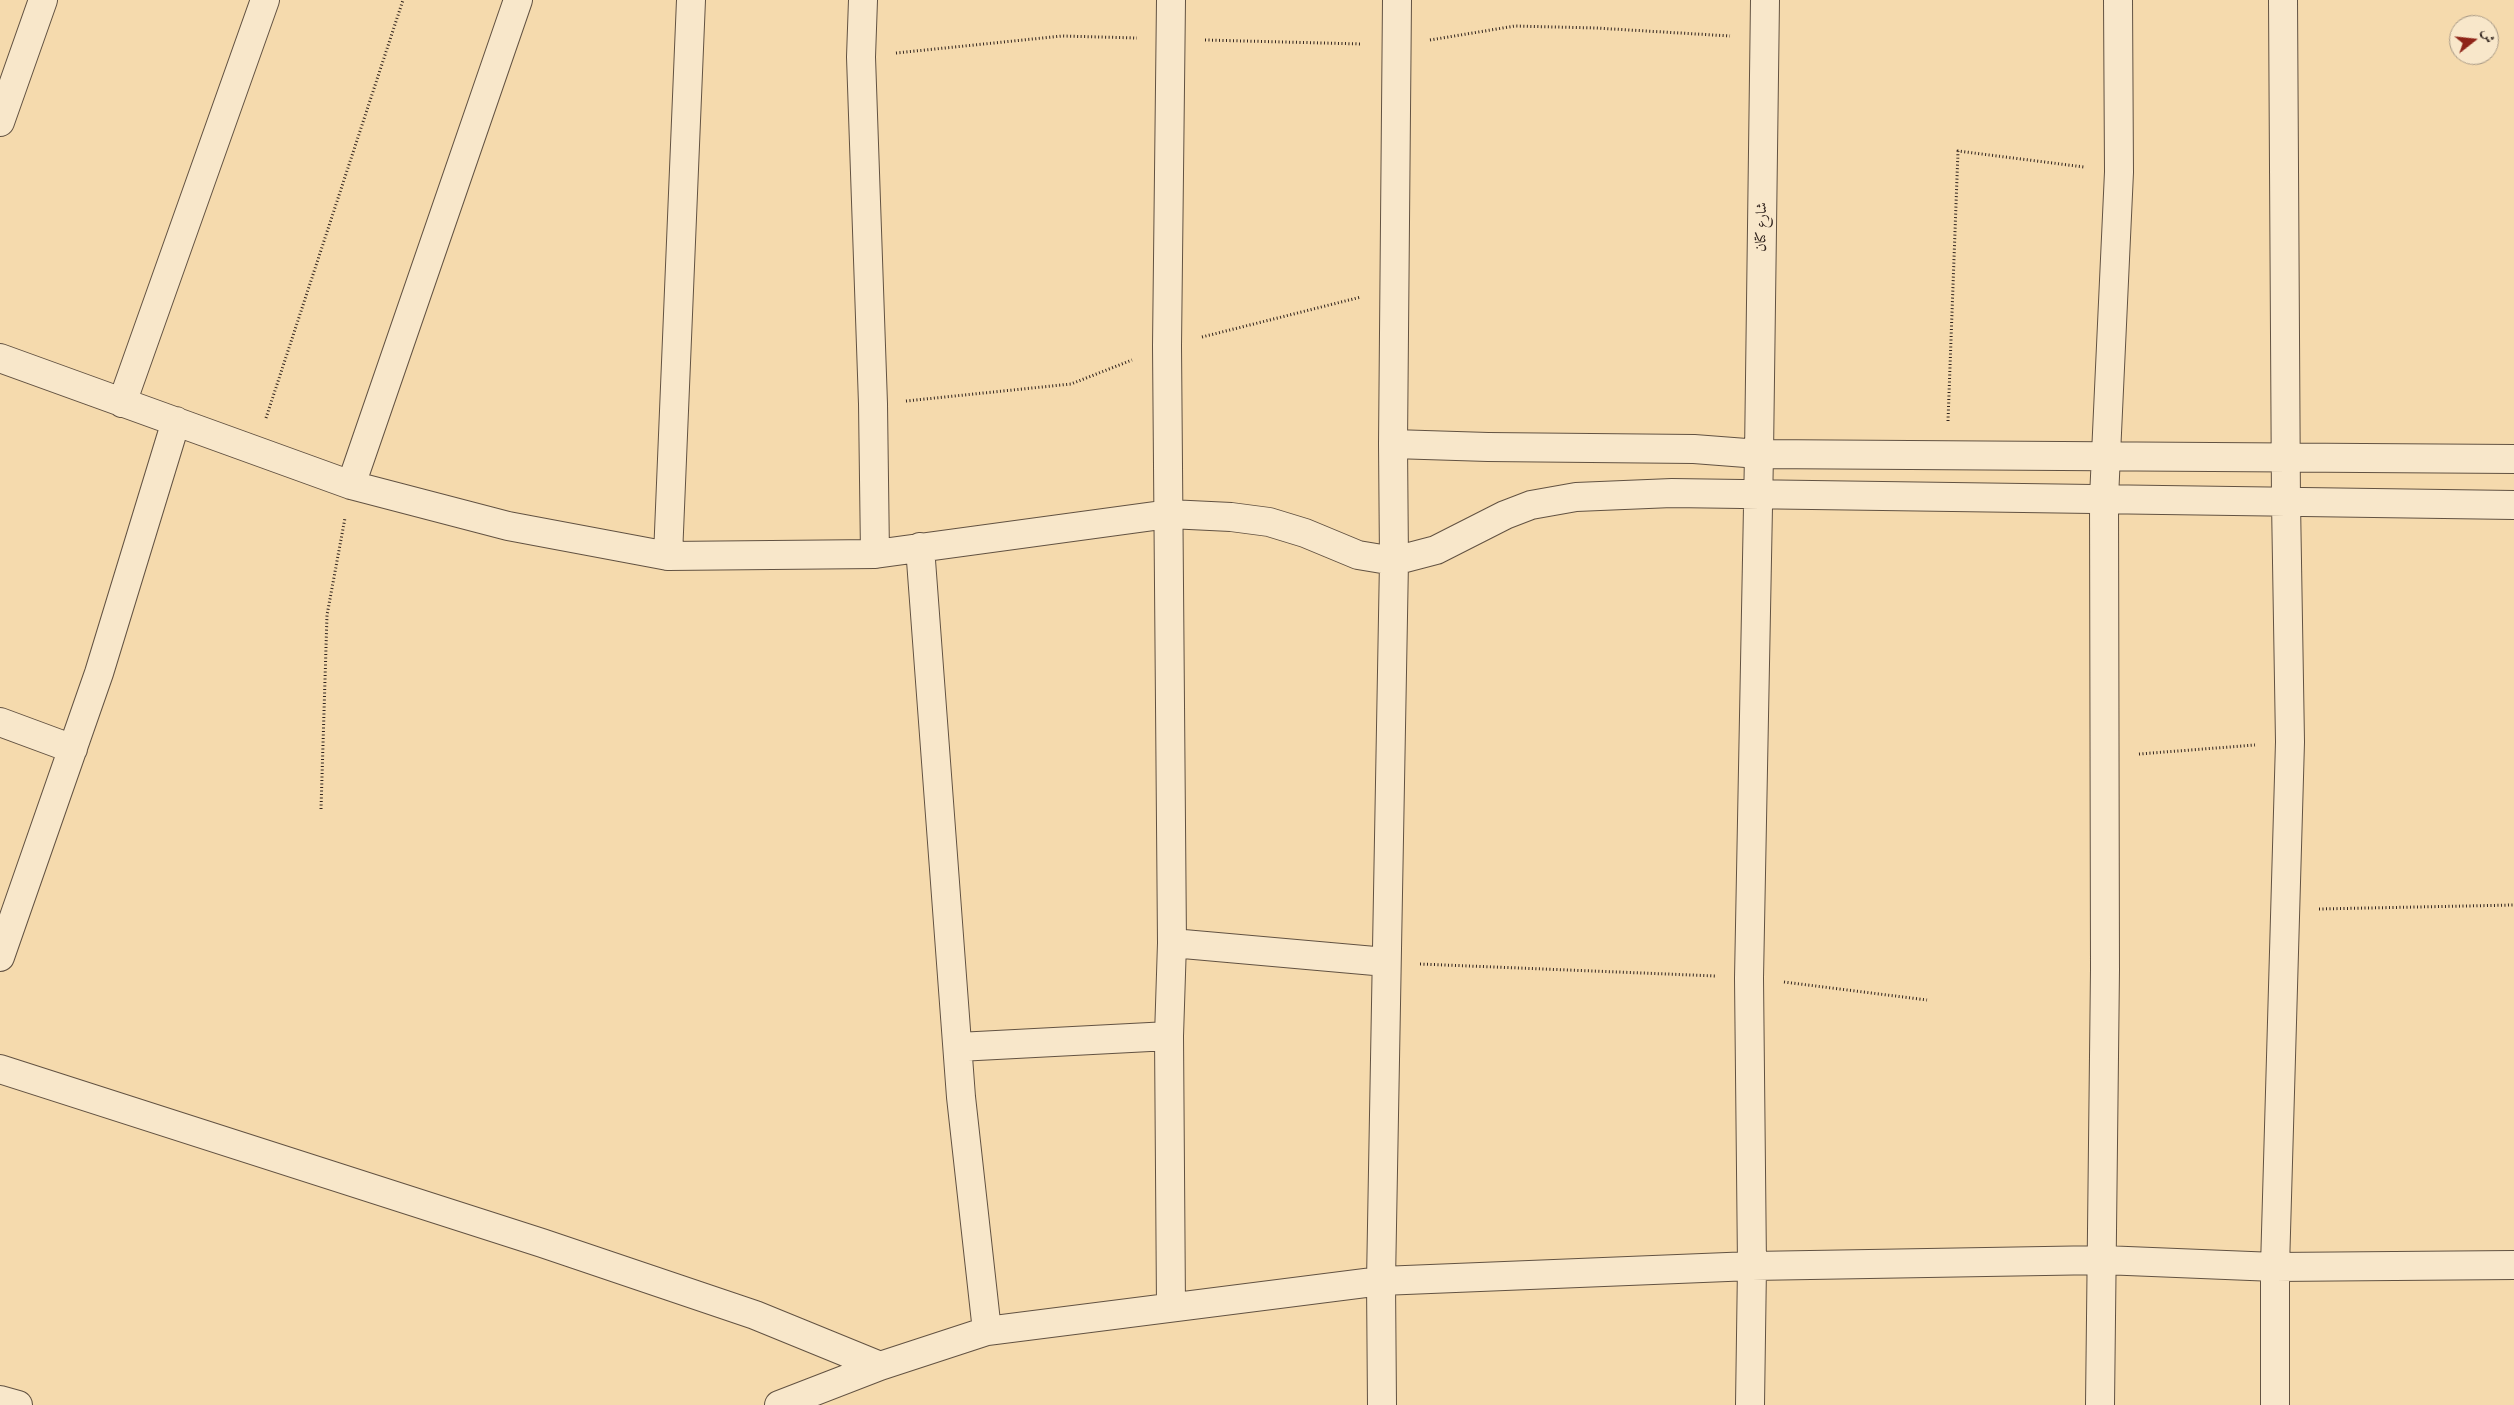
<!DOCTYPE html>
<html>
<head>
<meta charset="utf-8">
<style>
  body { margin:0 }
  #map { position:relative; width:2514px; height:1405px; overflow:hidden; background:#f5daad; font-family:"IM FELL Great Primer",Amiri,serif }
  canvas { display:block }
  .north { position:absolute; left:2449px; top:15px; width:50px; height:50px; box-sizing:border-box; background:#f8e7ca; border:1px solid #a89985; border-radius:50%; rotate:74deg; font-size:14px; font-weight:700; line-height:20px; text-align:center; color:#31241e }
  .north::after { content:''; display:block; margin:auto; width:18px; height:22px; background:#8f2418; clip-path:polygon(50% 0,100% 100%,50% 72%,0 100%) }
</style>
</head>
<body>
<div id="map">
<canvas width="2514" height="1405"></canvas>
<div class="north">ش</div>
</div>
<script>
const context = document.querySelector('canvas').getContext('2d');
context.lineJoin = 'round';
const shape = rows => new Path2D(rows.map(r => 'M' + r).join(''));
function trace(path, color, width, dash) { context.strokeStyle = color; context.lineWidth = width; context.lineCap = dash ? 'butt' : 'round'; context.setLineDash(dash || []); context.stroke(path); }
function write(font, color, halo, rows, align = 'center') {
  context.font = font + ' "IM FELL Great Primer",Amiri,serif'; context.lineWidth = 4.5; context.setLineDash([]); context.textBaseline = 'middle'; context.strokeStyle = halo; context.fillStyle = color; for (const [text, x, y, turn = 0] of rows) {
    context.save(); context.translate(x, y); context.rotate((+turn || 0) * Math.PI / 180); context.textAlign = isNaN(turn) ? turn : align; if (halo) context.strokeText(text, 0, 0); context.fillText(text, 0, 0); context.restore();
  }
}
const minor = shape([
  [863,0,861,57,873,404,875,554],
  [0,122,43,0],
  [0,358,351,485,508,526,668,556,875,554,1169,514,1231,517,1269,522,1305,533,1358,555,1394,561,1436,550,1505,515,1531,505,1576,497,1672,493,2514,505],
  [122,403,265,0],
  [1393,444,1488,447,1694,449,1759,454,2514,459],
  [351,485,518,0],
  [920,547,961,1097,987,1331],
  [668,556,691,0],
  [0,722,73,749],
  [1172,943,1386,962],
  [0,957,99,673,176,421],
  [958,1047,1169,1036],
  [0,1069,542,1243,755,1315,880,1366],
  [1171,1307,1169,1036,1172,943,1167,346,1171,0],
  [0,1400,18,1405],
  [779,1405,880,1366,987,1331,1381,1281,1752,1266,2103,1260,2275,1267,2514,1265],
  [1382,1405,1381,1281,1394,561,1393,444,1397,0],
  [1750,1405,1752,1266,1749,978,1759,454,1765,0],
  [2100,1405,2105,969,2104,498,2119,172,2118,0],
  [2275,1405,2275,1267,2290,742,2286,502,2283,0]
]);
trace(minor, '#625242', 30);
trace(shape([
  [1205,40,1362,44],
  [1430,40,1515,26,1596,28,1730,36],
  [896,53,1062,36,1137,38],
  [1202,337,1361,297],
  [906,401,1071,384,1132,360],
  [266,418,403,0],
  [1948,421,1958,151,2084,167],
  [2139,754,2255,745],
  [321,809,327,615,345,518],
  [2319,909,2514,905],
  [1420,964,1716,976],
  [1784,982,1927,1000]
]), '#31241e', 3, [1, 2.5]);
trace(minor, '#f8e7ca', 28);
write('15px', '#31241e', '#f8e7ca', [
  ["شارع كتان",1762,227,-89]
]);
</script>
</body>
</html>
